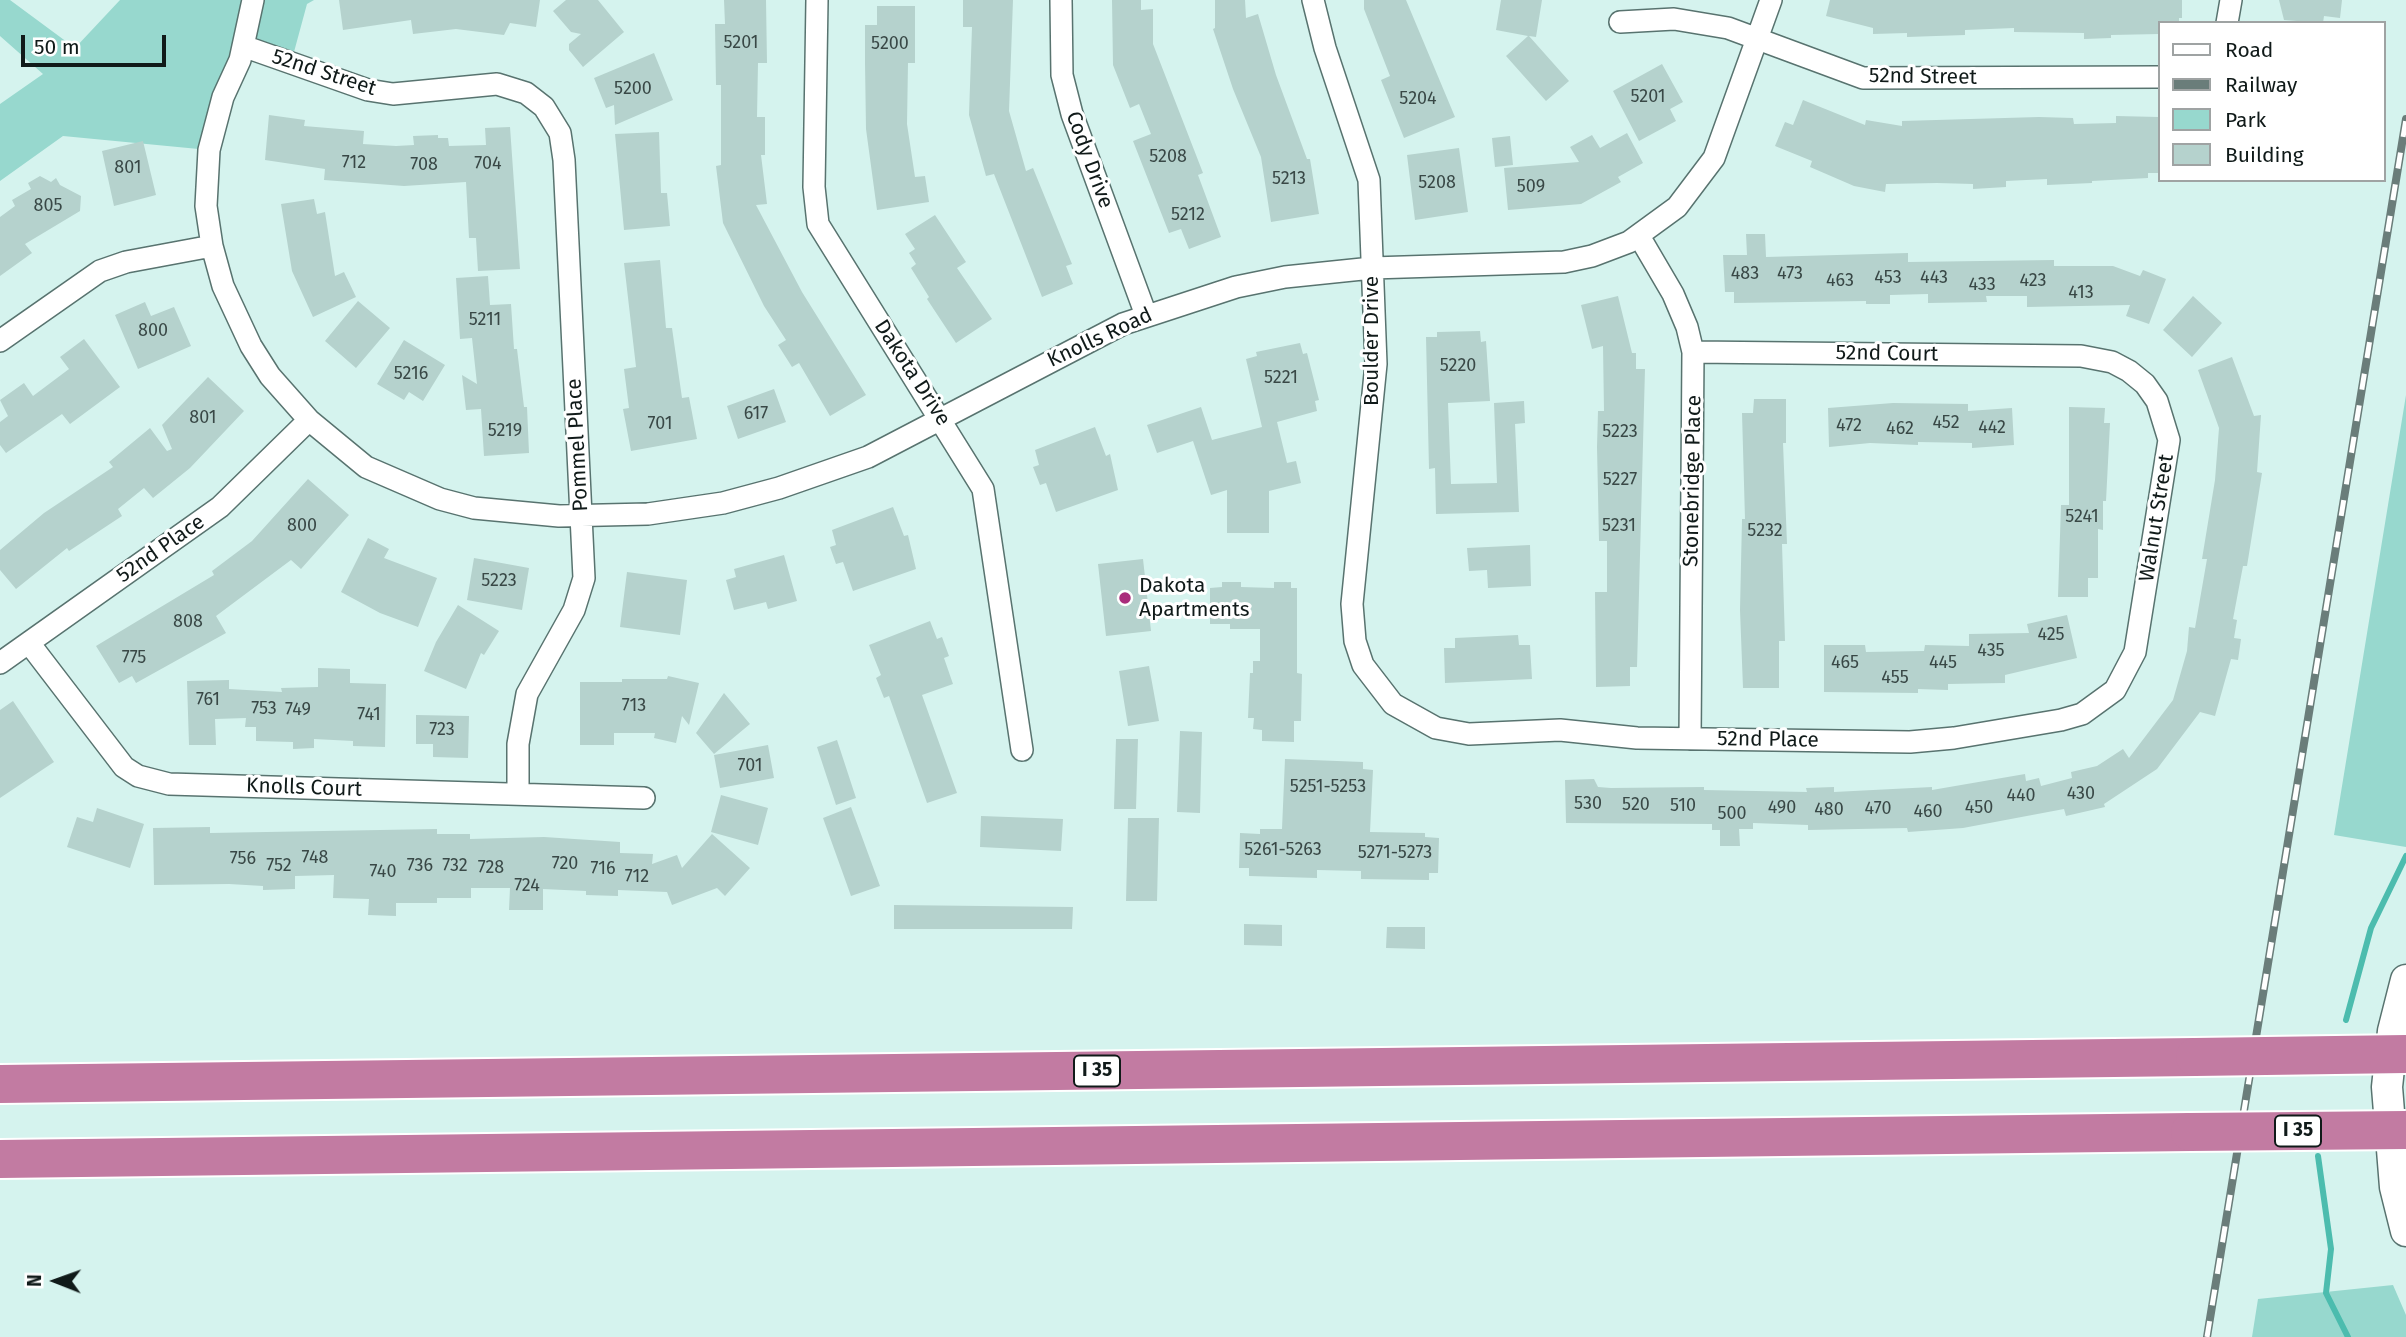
<!DOCTYPE html>
<html>
<head>
<meta charset="utf-8">
<style>
  body { margin:0 }
  #map { position:relative; width:2406px; height:1337px; overflow:hidden; background:#d5f3ee; font-family:"Fira Sans",sans-serif }
  canvas { display:block }
  .legend { position:absolute; left:2158px; top:21px; width:228px; height:161px; box-sizing:border-box; background:#fff; border:2px solid #9fa3a3; margin:0; padding:9px 12px; list-style:none; font-size:21px; color:#101a19 }
  .legend li { display:flex; align-items:center; gap:14px; height:35px }
  .legend b { width:35px; border:2px solid #9fa3a3 }
  .north { position:absolute; left:21px; top:1246px; width:70px; height:70px; -webkit-text-stroke:5px #fff; paint-order:stroke; rotate:271deg; font-size:19px; font-weight:700; line-height:28px; text-align:center; color:#101a19 }
  .north::after { content:''; display:block; margin:auto; width:24px; height:32px; background:#101a19; clip-path:polygon(50% 0,100% 100%,50% 72%,0 100%) }
  .scale { position:absolute; left:21px; top:35px; width:145px; height:32px; box-sizing:border-box; border:4px solid #101a19; border-top:0; padding-left:9px; font-size:21px; line-height:24px; white-space:nowrap; color:#101a19; -webkit-text-stroke:5px #fff; paint-order:stroke }
</style>
</head>
<body>
<div id="map">
<canvas width="2406" height="1337"></canvas>
<ul class="legend">
<li><b style="height:9px;background:#fff"></b>Road</li>
<li><b style="height:9px;background:#6a7d7a"></b>Railway</li>
<li><b style="height:19px;background:#97d8ce"></b>Park</li>
<li><b style="height:19px;background:#b5d2cd"></b>Building</li>
</ul>
<div class="north">N</div>
<div class="scale">50 m</div>
</div>
<script>
const context = document.querySelector('canvas').getContext('2d');
context.lineJoin = 'round';
function fillPath(path, color) { context.fillStyle = color; context.fill(path, 'evenodd'); }
const shape = rows => new Path2D(rows.map(r => 'M' + r).join(''));
function trace(path, color, width, dash) { context.strokeStyle = color; context.lineWidth = width; context.lineCap = dash ? 'butt' : 'round'; context.setLineDash(dash || []); context.stroke(path); }
function write(font, color, halo, rows, align = 'center') {
  context.font = font + ' "Fira Sans",sans-serif'; context.lineWidth = 6; context.setLineDash([]); context.textBaseline = 'middle'; context.strokeStyle = halo; context.fillStyle = color; for (const [text, x, y, turn = 0] of rows) {
    context.save(); context.translate(x, y); context.rotate((+turn || 0) * Math.PI / 180); context.textAlign = isNaN(turn) ? turn : align; if (halo) context.strokeText(text, 0, 0); context.fillText(text, 0, 0); context.restore();
  }
}
fillPath(shape([
  [0,0,10,0,75,48,120,0,314,0,307,4,291,63,244,46,209,150,63,136,0,181,0,104,43,74,0,36],
  [2406,395,2406,847,2334,835],
  [2393,1285,2406,1315,2406,1337,2252,1337,2258,1299]
]), '#97d8ce');
trace(shape([
  [2346,1020,2371,928,2406,856],
  [2318,1156,2331,1249,2326,1293,2348,1337]
]), '#4cbcae', 6);
fillPath(shape([
  [339,0,540,0,536,27,510,23,504,35,456,29,413,34,411,20,343,30],
  [566,0,598,0,624,32,583,67,569,50,569,44,581,34,571,32,553,11],
  [724,0,766,0,767,63,758,63,757,117,765,117,765,155,761,155,767,204,756,205,802,292,866,395,830,416,799,363,792,367,778,345,786,340,764,306,723,223,716,166,721,165,721,85,716,85,715,24,725,24],
  [963,0,1013,0,1009,111,1026,171,1033,168,1072,264,1066,266,1073,284,1042,297,994,174,986,176,969,115,972,27,963,27],
  [1112,0,1141,0,1141,10,1153,9,1153,44,1203,173,1198,175,1221,237,1189,249,1181,229,1169,233,1133,141,1151,134,1139,104,1130,108,1113,65],
  [1215,0,1245,0,1246,18,1258,14,1276,75,1307,159,1310,159,1319,214,1271,222,1261,157,1233,89,1213,29,1215,28],
  [1364,0,1406,0,1455,117,1404,138,1381,80,1390,76,1364,9],
  [1501,0,1542,0,1536,37,1529,36,1569,81,1546,101,1506,56,1528,36,1496,30],
  [1830,0,2182,0,2182,18,2179,18,2179,23,2159,23,2159,34,2111,35,2111,38,2084,39,2084,33,2014,32,2014,28,1965,30,1965,35,1907,37,1907,33,1873,34,1873,28,1826,16],
  [2279,0,2342,0,2340,18,2324,16,2323,23,2284,20],
  [877,6,915,6,915,63,908,63,907,124,915,177,925,176,929,202,877,210,866,129,865,63,865,25,877,25],
  [654,53,673,100,615,125,614,105,606,108,594,78],
  [1662,64,1683,102,1670,109,1676,121,1639,141,1613,91],
  [1803,100,1865,125,1866,120,1902,126,1902,121,2039,117,2073,118,2074,124,2116,123,2116,116,2159,117,2159,173,2148,173,2148,178,2092,181,2092,183,2047,185,2047,179,2006,181,2006,187,1973,189,1973,184,1937,183,1886,184,1885,192,1854,186,1810,167,1812,161,1775,146,1785,122,1793,125],
  [269,115,305,120,304,126,364,131,363,144,396,146,414,145,413,136,438,135,438,138,448,138,449,146,486,145,485,128,510,127,520,269,478,271,476,238,469,238,466,182,404,186,324,180,325,169,265,160],
  [659,132,661,193,667,193,670,226,624,230,615,134],
  [1627,133,1643,163,1618,177,1621,182,1581,204,1508,210,1504,168,1579,162,1570,147,1592,135,1600,148],
  [1510,136,1513,165,1495,167,1492,138],
  [143,141,156,195,114,206,102,151],
  [1459,148,1468,212,1415,220,1407,155],
  [40,176,51,182,56,178,60,185,81,196,80,211,25,244,32,253,0,276,0,217,15,206,12,200,31,189,28,183],
  [314,199,317,214,325,212,335,276,344,272,356,297,313,317,292,271,281,204],
  [935,215,966,262,957,268,992,319,956,343,927,299,929,297,911,268,916,264,909,253,915,249,905,234],
  [1746,234,1765,234,1766,257,1908,253,1908,262,2054,260,2054,266,2113,266,2140,276,2143,270,2166,279,2149,324,2126,316,2130,305,2027,307,2027,296,1986,296,1987,302,1928,303,1928,294,1890,295,1890,304,1866,304,1866,301,1734,303,1734,292,1725,292,1723,255,1747,255],
  [660,260,666,328,672,328,682,398,689,397,697,439,631,451,623,409,629,408,624,369,636,367,624,263],
  [488,276,490,305,511,304,514,349,517,349,524,407,527,407,529,453,484,456,481,409,466,410,462,375,477,384,472,338,460,339,456,278],
  [1618,296,1632,353,1636,353,1636,369,1645,369,1637,667,1630,667,1630,686,1596,687,1595,592,1607,592,1607,541,1599,541,1597,447,1598,411,1604,411,1603,346,1592,349,1581,305],
  [2193,296,2222,323,2192,357,2163,330],
  [358,301,390,328,356,368,325,341],
  [145,302,151,316,174,307,191,346,138,369,115,315],
  [1480,331,1481,342,1486,341,1490,401,1448,403,1451,484,1497,483,1494,403,1524,401,1525,423,1515,424,1519,512,1436,514,1435,468,1429,469,1426,337,1437,337,1437,332],
  [84,339,120,387,70,424,62,414,6,453,0,445,0,422,8,416,0,400,24,383,33,396,69,369,60,357],
  [404,340,445,365,423,401,409,392,404,400,377,384],
  [1300,343,1303,354,1307,353,1319,400,1315,401,1317,411,1277,422,1287,463,1296,461,1301,483,1269,491,1269,533,1227,533,1227,490,1211,495,1193,441,1157,453,1147,425,1201,407,1212,440,1262,427,1246,359,1257,356,1256,352],
  [2232,357,2254,416,2261,415,2257,472,2262,473,2247,566,2243,566,2233,619,2237,620,2234,638,2241,639,2238,660,2231,659,2215,716,2200,712,2157,769,2104,804,2105,807,2066,816,2064,809,1963,828,1908,832,1907,828,1808,830,1808,825,1753,823,1753,829,1739,829,1740,846,1720,846,1720,830,1712,830,1712,824,1566,823,1565,780,1594,779,1598,787,1611,788,1704,787,1704,790,1807,792,1806,788,1834,787,1834,792,1932,787,1932,790,2025,774,2026,781,2039,778,2041,786,2072,778,2071,772,2097,766,2123,749,2129,758,2173,700,2187,651,2189,627,2195,628,2207,559,2202,559,2215,480,2219,428,2198,370],
  [208,377,244,411,190,468,153,498,144,488,118,509,122,516,69,551,67,548,16,589,0,570,0,550,44,513,113,467,109,462,150,428,167,451,172,449,162,425],
  [774,389,786,422,738,439,727,406],
  [1754,399,1786,399,1786,443,1783,443,1787,544,1782,544,1785,641,1779,641,1779,688,1743,688,1740,610,1742,519,1745,519,1742,413,1753,413],
  [1893,403,1968,404,1968,411,2012,408,2014,445,1972,448,1972,443,1918,442,1918,445,1870,443,1829,447,1828,408],
  [2069,407,2105,408,2104,423,2110,423,2106,501,2103,501,2103,530,2098,529,2098,578,2088,578,2088,597,2058,597,2061,505,2069,505],
  [1095,427,1106,456,1110,454,1118,490,1056,512,1046,483,1040,485,1033,467,1039,465,1035,450],
  [308,479,349,515,301,569,291,560,216,616,226,633,136,683,132,676,119,683,96,646,214,575,212,571,252,541],
  [893,507,904,536,908,535,916,569,853,591,843,562,836,564,830,547,836,545,832,530],
  [368,538,389,549,384,558,437,578,418,627,380,613,341,592],
  [1530,545,1531,586,1488,588,1487,570,1469,571,1467,548],
  [784,555,797,601,768,609,766,602,734,610,726,580,736,577,734,569],
  [474,558,529,568,522,610,467,600],
  [1143,559,1151,631,1106,636,1098,564],
  [627,572,687,580,680,635,620,627],
  [1222,582,1241,582,1241,587,1274,588,1274,582,1291,582,1291,588,1297,588,1297,673,1302,674,1301,721,1294,721,1294,742,1262,741,1262,730,1253,729,1254,718,1248,718,1250,673,1253,673,1253,661,1260,661,1260,629,1230,629,1230,624,1210,624,1210,588,1222,587],
  [458,605,499,631,484,655,481,653,466,689,424,671,436,642],
  [2067,615,2077,658,2005,675,2005,683,1948,684,1948,690,1918,689,1918,693,1824,692,1824,645,1865,645,1866,652,1924,651,1925,645,1969,646,1969,634,2029,633,2027,624],
  [930,621,937,639,942,637,949,656,944,658,953,684,922,695,957,793,927,803,889,696,884,698,876,678,881,675,869,645],
  [1518,635,1519,645,1530,645,1532,679,1445,683,1444,648,1455,648,1455,638],
  [1149,666,1159,721,1128,726,1119,671],
  [318,668,350,669,350,683,386,684,385,747,353,746,353,741,314,739,314,748,293,749,293,742,256,741,256,727,245,727,246,718,215,719,216,745,189,745,187,681,229,680,229,689,282,692,281,688,318,687],
  [668,676,699,683,689,725,682,716,676,743,654,738,655,733,614,733,614,745,580,745,580,682,622,682,622,679,667,679],
  [724,693,750,724,714,754,696,733],
  [13,701,54,762,0,798,0,710],
  [416,715,469,716,468,758,433,757,433,744,416,744],
  [1180,731,1202,732,1200,813,1177,812],
  [1116,739,1138,739,1136,809,1114,809],
  [837,740,856,798,836,805,817,747],
  [768,745,774,778,720,788,714,755],
  [1285,759,1363,762,1363,769,1373,770,1370,832,1425,833,1425,837,1439,838,1438,873,1429,873,1429,880,1361,879,1361,871,1317,870,1317,878,1249,876,1249,868,1239,868,1240,833,1260,834,1260,829,1282,829],
  [721,795,768,808,758,845,711,832],
  [851,807,880,886,851,896,823,818],
  [97,808,144,824,130,868,67,847,77,817,93,822],
  [981,816,1063,819,1061,851,980,847],
  [1128,818,1159,818,1157,901,1126,901],
  [210,827,210,833,437,829,437,834,470,834,470,839,544,837,620,842,620,853,653,854,652,864,677,855,682,868,712,834,750,868,725,896,717,888,672,905,667,892,618,890,618,896,586,895,586,891,543,889,543,910,509,910,510,888,471,888,471,898,437,898,437,903,396,903,396,916,368,915,369,899,333,898,334,875,295,876,295,889,263,890,263,886,229,884,154,885,153,828],
  [894,905,1073,907,1072,929,894,929],
  [1244,924,1282,925,1282,946,1244,945],
  [1387,927,1425,927,1425,949,1386,948]
]), '#b5d2cd');
const street = shape([
  [253,0,240,60,223,97,209,150,206,206,212,246,223,286,251,346,270,376,309,420,366,467,440,499,474,508,559,516,648,514,723,503,779,488,868,457,1123,324,1236,287,1285,277,1372,268,1564,262,1592,256,1629,242,1677,207,1714,158,1771,0],
  [817,0,814,187,818,224,983,489,1022,750],
  [1061,0,1062,75,1072,114,1146,315],
  [1313,0,1325,48,1369,180,1376,364,1352,604,1355,641,1363,665,1393,704,1436,728,1469,734,1560,730,1637,738,1910,742,1954,738,2061,720,2082,714,2115,690,2135,652,2169,440,2157,401,2145,384,2129,371,2112,362,2081,356,1693,352],
  [1620,22,1674,19,1728,28,1863,78,2159,77],
  [2227,23,2231,0],
  [243,46,368,90,393,94,497,84,526,93,544,107,560,133,564,160,584,578,574,610,527,694,518,744,518,794],
  [1639,236,1673,294,1687,327,1693,352,1690,739],
  [0,341,100,271,126,262,212,246],
  [29,643,124,767,138,776,169,784,644,798],
  [0,663,220,507,309,420]
]);
const secondary = shape([
  [2406,980,2393,1031,2387,1087,2395,1187,2406,1231]
]);
const highway = shape([
  [0,1084,2195,1057],
  [0,1159,2190,1132]
]);
trace(street, '#58736f', 24);
trace(secondary, '#58736f', 33);
trace(highway, '#fff', 42);
trace(street, '#fff', 21);
trace(secondary, '#fff', 30);
trace(highway, '#c27ba2', 38);
const rail = shape([
  [2207,1337,2406,119]
]);
trace(rail, '#6a7d7a', 8);
trace(rail, '#fff', 5, [16]);
const highwayBridge = shape([
  [2195,1057,2406,1054],
  [2190,1132,2406,1130]
]);
trace(highwayBridge, '#fff', 42, []);
trace(highwayBridge, '#c27ba2', 38);
for (const [x, y, r, color] of [
  [1125,598,7,"#a92b7b"]
]) { const dot = new Path2D(); dot.arc(x, y, r, 0, 2 * Math.PI); context.fillStyle = color; context.fill(dot); trace(dot, '#fff', 2.5); }
write('18px', '#394846', null, [
  ["5201",741,43],
  ["5200",890,44],
  ["5200",633,89],
  ["5201",1648,97],
  ["5204",1418,99],
  ["5208",1168,157],
  ["712",354,163],
  ["704",488,164],
  ["708",424,165],
  ["801",128,168],
  ["5213",1289,179],
  ["5208",1437,183],
  ["509",1531,187],
  ["805",48,206],
  ["5212",1188,215],
  ["483",1745,274],
  ["473",1790,274],
  ["453",1888,278],
  ["443",1934,278],
  ["463",1840,281],
  ["423",2033,281],
  ["433",1982,285],
  ["413",2081,293],
  ["5211",485,320],
  ["800",153,331],
  ["5220",1458,366],
  ["5216",411,374],
  ["5221",1281,378],
  ["617",756,414],
  ["801",203,418],
  ["452",1946,423],
  ["701",660,424],
  ["472",1849,426],
  ["442",1992,428],
  ["462",1900,429],
  ["5219",505,431],
  ["5223",1620,432],
  ["5227",1620,480],
  ["5241",2082,517],
  ["800",302,526],
  ["5231",1619,526],
  ["5232",1765,531],
  ["5223",499,581],
  ["808",188,622],
  ["425",2051,635],
  ["435",1991,651],
  ["775",134,658],
  ["465",1845,663],
  ["445",1943,663],
  ["455",1895,678],
  ["761",208,700],
  ["713",634,706],
  ["753",264,709],
  ["749",298,710],
  ["741",369,715],
  ["723",442,730],
  ["701",750,766],
  ["5251-5253",1328,787],
  ["430",2081,794],
  ["440",2021,796],
  ["530",1588,804],
  ["520",1636,805],
  ["510",1683,806],
  ["490",1782,808],
  ["450",1979,808],
  ["470",1878,809],
  ["480",1829,810],
  ["460",1928,812],
  ["500",1732,814],
  ["5261-5263",1283,850],
  ["5271-5273",1395,853],
  ["748",315,858],
  ["756",243,859],
  ["720",565,864],
  ["752",279,866],
  ["736",420,866],
  ["732",455,866],
  ["728",491,868],
  ["716",603,869],
  ["740",383,872],
  ["712",637,877],
  ["724",527,886]
]);
for (const [x, y, w] of [
  [1097,1071,46],
  [2298,1131,46]
]) { const box = new Path2D(); box.roundRect(x - w / 2, y - 15.5, w, 31, 5); context.fillStyle = '#fff'; context.fill(box); trace(box, '#101a19', 2); }
write('bold 19px', '#101a19', null, [
  ["I 35",1097,1071],
  ["I 35",2298,1131]
]);
write('21px', '#101a19', '#fff', [
  ["52nd Street",324,73,18],
  ["52nd Street",1923,77,1],
  ["Cody Drive",1089,160,70],
  ["Knolls Road",1100,338,-25],
  ["Boulder Drive",1372,341,-90],
  ["52nd Court",1887,354,1],
  ["Dakota Drive",912,373,57],
  ["Pommel Place",578,445,-93],
  ["Stonebridge Place",1693,481,-89],
  ["Walnut Street",2157,518,-81],
  ["52nd Place",161,549,-35],
  ["52nd Place",1768,740,1],
  ["Knolls Court",304,788,2]
]);
write('21px', '#101a19', '#fff', [
  ["Dakota",1139,586],
  ["Apartments",1139,610]
], 'left');
</script>
</body>
</html>
